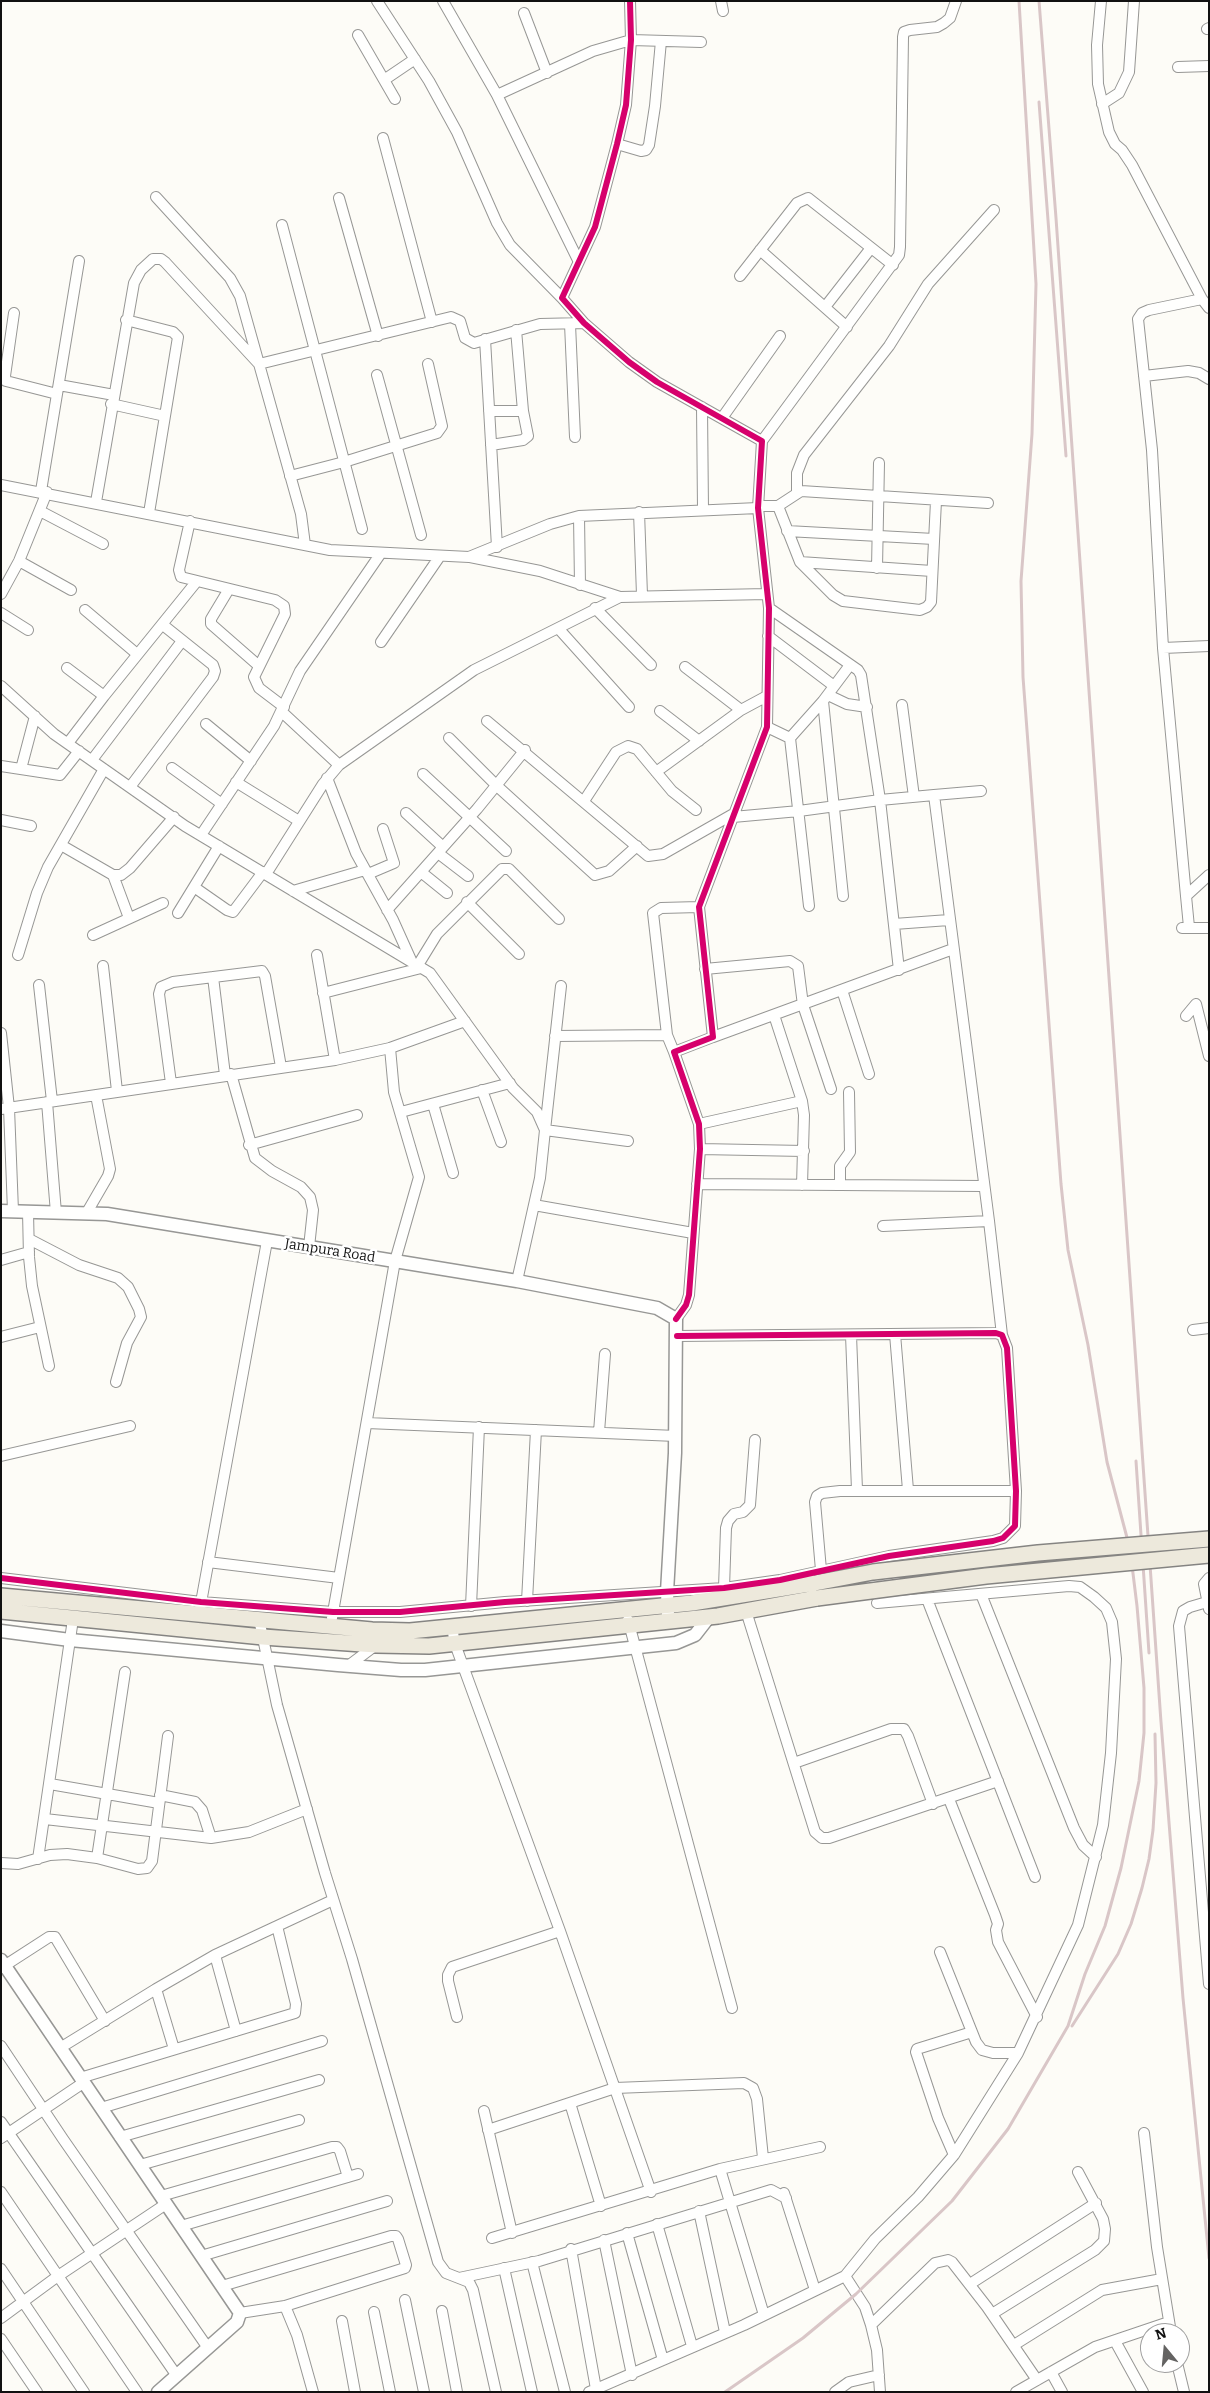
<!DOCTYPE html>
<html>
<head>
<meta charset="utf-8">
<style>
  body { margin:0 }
  #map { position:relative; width:1210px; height:2393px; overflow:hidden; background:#fdfcf7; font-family:Bitter,serif }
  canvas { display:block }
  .frame { position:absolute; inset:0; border:2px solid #111; pointer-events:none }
  .north { position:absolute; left:1140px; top:2323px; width:50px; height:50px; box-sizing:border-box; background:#fff; border:1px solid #a0a0a0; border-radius:50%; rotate:343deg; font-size:14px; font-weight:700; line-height:20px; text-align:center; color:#111 }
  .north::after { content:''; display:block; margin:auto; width:18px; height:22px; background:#646362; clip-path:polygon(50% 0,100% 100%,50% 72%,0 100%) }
</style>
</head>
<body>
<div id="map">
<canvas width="1210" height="2393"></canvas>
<div class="frame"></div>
<div class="north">N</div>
</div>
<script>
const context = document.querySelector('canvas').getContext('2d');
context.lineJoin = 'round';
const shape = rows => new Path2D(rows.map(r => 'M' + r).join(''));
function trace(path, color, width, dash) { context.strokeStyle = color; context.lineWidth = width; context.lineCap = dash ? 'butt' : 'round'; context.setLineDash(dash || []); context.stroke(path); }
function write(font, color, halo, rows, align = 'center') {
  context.font = font + ' Bitter,serif'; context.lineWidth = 5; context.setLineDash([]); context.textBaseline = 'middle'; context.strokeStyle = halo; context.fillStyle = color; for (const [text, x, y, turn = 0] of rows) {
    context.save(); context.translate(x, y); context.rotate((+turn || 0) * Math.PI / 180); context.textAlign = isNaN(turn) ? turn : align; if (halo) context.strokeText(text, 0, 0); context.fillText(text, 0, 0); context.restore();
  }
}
const minor = shape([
  [377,1,429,81,457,132,497,223,510,245,562,298],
  [443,1,497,95,578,260],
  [630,1,631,40,626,105,617,144,595,227,562,298,584,323,629,362,657,382,762,441,758,508,769,608,767,727,699,907,713,1037,674,1052,699,1124,700,1149,689,1295,686,1305,676,1319],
  [721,1,723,11],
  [1101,1,1097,45,1098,84,1109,132,1115,144,1122,150,1132,165,1202,299,1209,308],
  [524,13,547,73],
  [1207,29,1209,28],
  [358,35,395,99],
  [1178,67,1209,66],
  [384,80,415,59],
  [497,95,593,51,631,40,701,42],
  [1102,104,1119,93,1129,72,1134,1],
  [383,138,432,322],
  [617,144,641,151,646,150,649,145,655,106,661,41],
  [156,197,230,278,240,296,301,514,305,545],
  [339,198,378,336],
  [282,225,362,529],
  [760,250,847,327],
  [740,276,797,203,808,198,893,265],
  [825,307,871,248],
  [14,313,5,376,6,381,57,394],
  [126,320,173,332,178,337,149,513],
  [570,324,575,437],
  [485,339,497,547],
  [377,375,421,535],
  [1144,376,1188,371,1199,373,1209,379],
  [59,385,114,395],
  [111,404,165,416],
  [702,407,703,510],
  [489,411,523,411],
  [722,418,780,336],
  [762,441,899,255,900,247,903,37,904,32,910,30,937,27,944,23,950,18,956,1],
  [491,445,523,440,528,436,523,411,516,330],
  [290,476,344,462,437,433,442,426,428,364],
  [1,485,330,550,469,557,550,524,579,516,758,508],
  [41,491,79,261],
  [797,492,797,473,804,455,889,346,928,284,994,210],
  [96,502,134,283,141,270,153,259,161,259,165,262,259,364,451,317,460,321,465,338,474,343,540,324,584,323],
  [758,506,778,506,801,491,988,503],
  [778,506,800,562,932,571],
  [40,511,103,544],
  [639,512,642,595],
  [579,516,580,585],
  [190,521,179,570,181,577,275,600,284,606,285,614,254,677,259,688,284,707],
  [787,531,934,539],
  [470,557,540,571,620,597],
  [19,561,71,590],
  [800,562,833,595,843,601,920,610,927,607,931,602,936,501],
  [877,568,879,463],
  [229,589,211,619,211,624,259,666],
  [1,594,19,561,47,492],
  [595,608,651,665],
  [769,608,858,670,861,675,880,800,934,795,989,1221,1002,1335],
  [85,610,137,654],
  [1,613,28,630],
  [558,628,629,707],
  [768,636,834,686],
  [381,642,440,556],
  [1163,648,1209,646],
  [685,667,741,710],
  [67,668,104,696],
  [1,686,54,734,185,826,430,973,513,1088,537,1112,545,1130,540,1178,517,1281],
  [828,695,847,704,867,707],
  [823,701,843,896],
  [902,705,914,797],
  [660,711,699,741],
  [282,712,339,765],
  [487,721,648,856,663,854,735,813],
  [206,724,251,761],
  [767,727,790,738,823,701,850,665],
  [449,738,497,786,595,875,609,871,637,846],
  [790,738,809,906],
  [68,743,104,696,197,581],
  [92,760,182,641],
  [1,766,60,775,79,751],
  [172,768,222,804],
  [21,769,35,716],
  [656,772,741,710,767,696],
  [423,774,506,851],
  [327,778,356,853,393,920,411,960],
  [236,782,299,821],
  [130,787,213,677,215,671,213,665,163,625],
  [934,795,981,791],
  [584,801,616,752,628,746,637,749,672,791,696,810],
  [406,813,443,847],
  [733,817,799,811,880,800,899,970],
  [1,820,31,826],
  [201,835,274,726,300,671,381,553],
  [61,845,113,875,121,875,130,868,174,817],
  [438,853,468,876],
  [421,872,447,893],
  [266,874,323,784,339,765,474,670,620,597,767,594],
  [368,874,394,863,383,829],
  [113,875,129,918],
  [194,887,227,910,233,912,263,872],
  [293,891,365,870],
  [1186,896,1163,648,1152,450,1138,319,1142,313,1149,310,1202,299],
  [467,902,519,954],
  [387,910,477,809,525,750],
  [178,913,219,846],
  [894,924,949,920],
  [1189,927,1186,896,1209,875],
  [1182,928,1209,928],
  [93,935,163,903],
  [18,955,37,893,48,867,104,769],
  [317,955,335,1060],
  [418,965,437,934,502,869,509,869,559,919],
  [103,966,117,1091],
  [705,969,790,961,798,966,803,1005,831,1089],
  [213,977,225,1075],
  [39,985,52,1101],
  [561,986,545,1130,628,1141],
  [842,990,869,1074],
  [323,993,421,968],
  [774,1015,802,1101,804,1115,802,1185],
  [1186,1016,1196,1004,1209,1056],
  [1,1033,9,1108,13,1211],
  [555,1036,667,1035],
  [713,1037,953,949],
  [674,1052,667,1035,653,913,661,908,699,907],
  [231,1074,255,1158,272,1171,301,1187,310,1197,313,1210,309,1247],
  [171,1083,159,994,161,987,173,982,262,971,265,976,281,1067],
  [482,1090,501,1142],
  [47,1102,56,1213],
  [433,1104,453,1173],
  [1,1109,335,1060,390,1048,465,1021],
  [401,1112,510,1083],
  [699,1124,802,1101],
  [249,1145,357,1115],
  [700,1149,804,1151],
  [697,1184,983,1186],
  [840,1185,840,1166,850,1152,849,1092],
  [534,1205,693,1233],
  [28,1212,29,1257,32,1286,49,1366],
  [86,1214,108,1176,110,1169,96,1095],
  [883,1226,989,1221],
  [29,1239,79,1265,118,1278,128,1287,139,1309,141,1317,127,1343,116,1382],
  [1,1260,29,1252],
  [1193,1330,1209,1328],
  [895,1334,908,1490],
  [851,1335,857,1490],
  [1,1337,40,1327],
  [367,1423,676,1436],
  [599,1432,605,1354],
  [1,1456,130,1426],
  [208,1562,339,1578],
  [821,1570,815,1502,817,1496,822,1493,840,1491,1016,1491],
  [1,1578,201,1602,333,1612,400,1612,505,1602,724,1588,780,1580,889,1556,993,1541,1003,1538,1015,1526,1016,1491,1007,1348,1002,1335,996,1333,677,1336],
  [1209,1578,1204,1584,1209,1609],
  [724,1588,726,1528,728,1521,734,1514,743,1512,750,1505,755,1440],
  [981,1594,1074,1828,1083,1845,1096,1857],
  [927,1599,1035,1877],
  [527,1601,536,1430],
  [1207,1602,1190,1607,1183,1611,1179,1626,1209,1984],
  [877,1603,1069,1586,1080,1587,1094,1597,1106,1608,1112,1622,1116,1659,1111,1753,1103,1825,1078,1925,1018,2053,954,2155,918,2197,875,2239,845,2276,865,2307,871,2325,877,2350,880,2392],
  [471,1606,479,1427],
  [200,1608,267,1241],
  [746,1611,815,1832,822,1838,829,1838,998,1781],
  [332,1618,395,1261,419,1177,394,1092,390,1048],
  [259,1619,277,1705,325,1873,352,1959,438,2262,446,2273,469,2282,473,2290,496,2392],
  [628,1620,732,2008],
  [452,1627,455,1644,560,1931,651,2192],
  [348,1666,376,1645],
  [794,1763,891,1729,904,1729,908,1736,933,1804],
  [50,1784,159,1803],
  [160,1795,195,1802,202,1810,211,1838],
  [949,1799,995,1915,998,1924,996,1930,998,1942,1037,2017],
  [45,1819,211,1838,249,1832,307,1809],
  [97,1858,125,1672],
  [38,1859,73,1619],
  [1,1863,18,1864,50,1855,67,1854,97,1858,138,1869,147,1868,152,1861,168,1736],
  [940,1952,976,2042,982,2050,993,2053,1018,2053],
  [215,1955,236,2031],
  [1,1968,49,1937,55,1937,105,2021],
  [156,1989,174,2049],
  [457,2017,448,1981,448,1975,452,1967,560,1931],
  [1,2046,63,2139,208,2348],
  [60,2048,156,1989,215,1955,333,1900],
  [80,2078,295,2013,296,2004,277,1926],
  [570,2103,601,2206],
  [101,2108,322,2041],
  [484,2111,512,2233],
  [1,2122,177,2376],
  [488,2130,615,2088,744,2083,753,2088,757,2099,763,2158],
  [1144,2133,1157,2247,1171,2333],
  [120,2137,319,2080],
  [1,2138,83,2083],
  [954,2155,938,2118,916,2052,917,2049,972,2032],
  [140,2165,299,2120],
  [720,2169,764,2315],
  [1,2192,137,2392],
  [784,2193,815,2290],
  [161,2196,332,2147,337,2147,340,2151,348,2177],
  [699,2211,725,2332],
  [657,2224,692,2346],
  [181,2226,358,2174],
  [627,2233,663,2360],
  [492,2238,720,2169,820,2147],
  [604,2240,632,2375],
  [571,2249,596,2389],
  [201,2256,387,2201],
  [532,2262,565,2392],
  [504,2268,532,2392],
  [1,2269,84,2392],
  [459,2278,539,2261,771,2190,786,2198],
  [970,2284,1096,2203],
  [222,2286,391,2236,396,2236,398,2239,406,2265,405,2268,285,2306,240,2313],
  [405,2300,424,2392],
  [285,2306,297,2335,313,2392],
  [442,2311,457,2392],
  [374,2312,390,2392],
  [992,2314,1095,2250,1104,2241,1105,2229,1103,2219,1078,2172],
  [1,2318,58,2276,166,2204],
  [342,2321,355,2392],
  [871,2325,935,2263,948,2260,952,2262,987,2307,1037,2380],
  [1,2339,37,2392],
  [1115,2341,1143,2392],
  [1014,2345,1102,2290,1162,2279],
  [1177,2363,1184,2392],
  [1051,2372,1062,2392],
  [589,2392,744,2325,845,2276],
  [835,2392,849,2382,879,2375],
  [1016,2392,1095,2347,1169,2322]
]);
const tertiary = shape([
  [1,1211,107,1214,517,1281,657,1308,676,1319,675,1453,667,1592,668,1615],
  [1,1631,70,1640,338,1665,401,1670,425,1670,676,1643,695,1635,709,1617],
  [1,1960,240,2313,237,2322,158,2392]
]);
const primary = shape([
  [1,1596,372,1630,410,1631,692,1603,815,1583],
  [1,1611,263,1637,376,1645,429,1646,718,1616,817,1598]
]);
trace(minor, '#979795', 12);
trace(tertiary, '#979795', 15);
trace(primary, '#858482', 18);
trace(minor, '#fffffe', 10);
trace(tertiary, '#fffffe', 12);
trace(primary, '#ede9dc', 15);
trace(shape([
  [1039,1,1056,218,1161,1722,1183,1998,1209,2258],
  [1039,102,1066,456],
  [1136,1461,1149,1653],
  [1072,2026,1118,1954,1131,1924,1142,1888,1149,1859,1153,1830,1156,1783,1155,1734],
  [725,2392,803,2338,856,2294,952,2201,1008,2129,1068,2026,1085,1974,1105,1926,1121,1868,1139,1781,1144,1733,1144,1688,1137,1606,1130,1549,1107,1462,1088,1345,1068,1250,1061,1184,1023,677,1021,581,1032,434,1036,284,1019,1]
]), '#d9c6c7', 3);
const primaryBridge = shape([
  [815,1583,873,1572,1038,1553,1209,1539],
  [817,1598,986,1576,1209,1555]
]);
trace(primaryBridge, '#858482', 18, []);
trace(primaryBridge, '#ede9dc', 15);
trace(shape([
  [630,1,631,40,626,105,617,144,595,227,562,298,584,323,629,362,657,382,762,441,758,508,769,608,767,727,699,907,713,1037,674,1052,699,1124,700,1149,689,1295,686,1305,676,1319],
  [1,1578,201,1602,333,1612,400,1612,505,1602,724,1588,780,1580,889,1556,993,1541,1003,1538,1015,1526,1016,1491,1007,1348,1002,1335,996,1333,677,1336]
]), '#d6006c', 6);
write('14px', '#111', '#fff', [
  ["Jampura Road",330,1251,9]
]);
</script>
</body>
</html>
